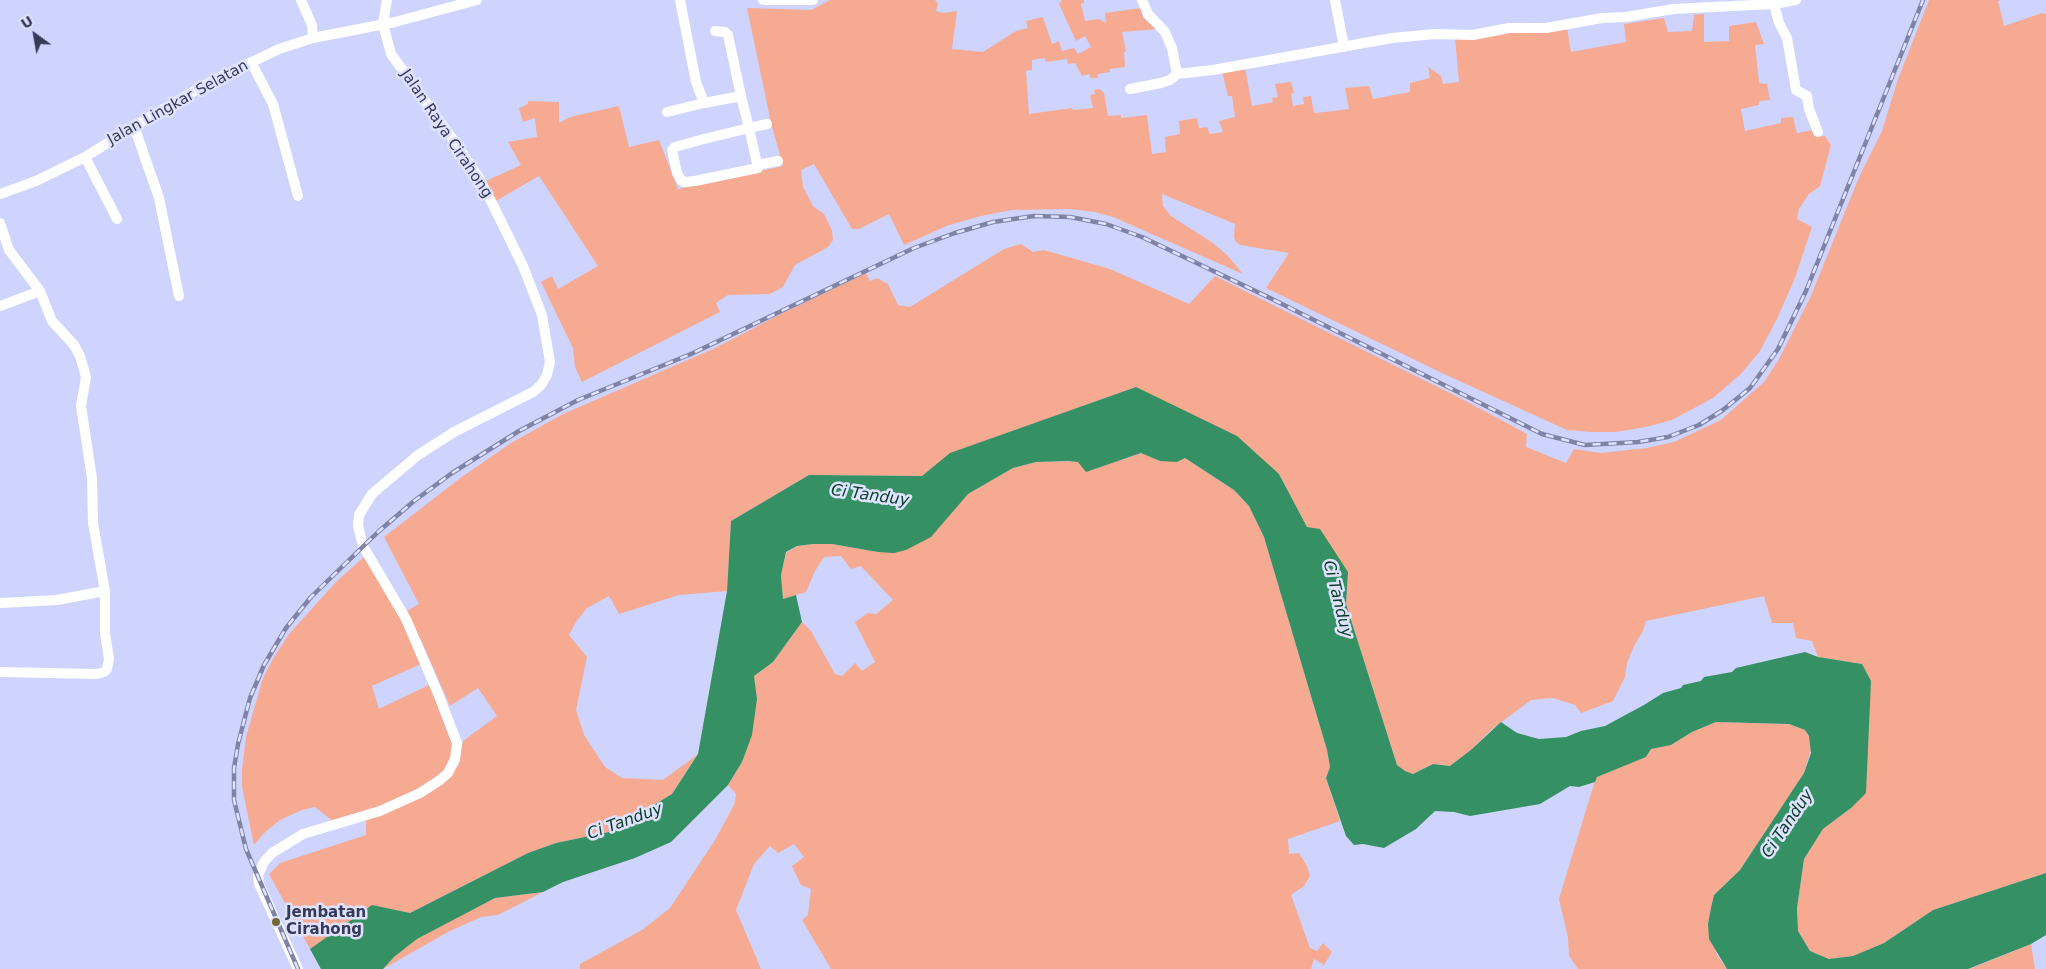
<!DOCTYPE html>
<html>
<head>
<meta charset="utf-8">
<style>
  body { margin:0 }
  #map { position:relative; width:2046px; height:969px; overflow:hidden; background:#ced4fe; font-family:"DejaVu Sans",sans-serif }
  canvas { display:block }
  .north { position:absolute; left:10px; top:10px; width:50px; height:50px; -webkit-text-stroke:4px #dee2ff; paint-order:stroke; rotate:328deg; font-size:14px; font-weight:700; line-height:20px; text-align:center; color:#363a56 }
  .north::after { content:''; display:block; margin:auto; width:18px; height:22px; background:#363a56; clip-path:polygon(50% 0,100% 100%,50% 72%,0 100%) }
</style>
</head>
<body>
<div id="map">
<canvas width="2046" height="969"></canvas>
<div class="north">U</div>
</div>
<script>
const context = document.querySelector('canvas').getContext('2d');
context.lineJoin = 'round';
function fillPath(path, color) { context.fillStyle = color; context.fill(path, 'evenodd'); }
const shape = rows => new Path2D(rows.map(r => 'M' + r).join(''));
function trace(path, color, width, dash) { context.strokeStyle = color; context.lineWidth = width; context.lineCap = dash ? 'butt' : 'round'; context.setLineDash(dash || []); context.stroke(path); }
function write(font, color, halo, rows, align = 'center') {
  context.font = font + ' "DejaVu Sans",sans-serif'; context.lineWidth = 5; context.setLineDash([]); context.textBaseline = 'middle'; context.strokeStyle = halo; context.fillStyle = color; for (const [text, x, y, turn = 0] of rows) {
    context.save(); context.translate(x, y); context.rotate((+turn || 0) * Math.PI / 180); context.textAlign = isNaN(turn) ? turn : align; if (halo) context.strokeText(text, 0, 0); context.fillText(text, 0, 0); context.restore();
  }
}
fillPath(shape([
  [830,0,935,0,938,4,936,11,943,13,957,11,952,49,983,52,1016,31,1028,28,1026,21,1043,17,1052,44,1059,41,1062,51,1074,48,1078,54,1091,47,1085,36,1076,41,1059,4,1062,0,1084,0,1084,3,1081,4,1085,21,1099,19,1106,23,1105,13,1141,8,1143,18,1157,29,1122,32,1126,51,1124,52,1125,67,1110,69,1110,72,1098,74,1098,78,1091,78,1089,74,1082,76,1075,63,1068,64,1067,59,1046,62,1045,58,1032,60,1032,70,1026,71,1029,114,1072,108,1073,110,1093,108,1090,95,1095,94,1094,90,1100,89,1104,93,1108,116,1121,115,1121,118,1147,115,1152,154,1166,152,1165,137,1180,134,1179,121,1197,118,1199,128,1207,127,1210,134,1223,132,1219,121,1235,117,1232,96,1228,96,1222,71,1245,67,1252,106,1273,102,1272,98,1278,97,1275,84,1291,82,1294,93,1291,94,1293,106,1304,104,1303,97,1311,96,1314,113,1334,111,1349,109,1345,88,1369,86,1373,99,1410,92,1410,83,1430,78,1428,67,1441,76,1443,84,1459,82,1455,38,1498,32,1534,33,1567,28,1571,52,1626,42,1624,24,1664,18,1668,32,1692,31,1694,15,1704,14,1704,42,1729,41,1729,26,1756,22,1764,44,1755,45,1759,83,1767,84,1770,100,1759,101,1759,105,1741,109,1745,131,1781,123,1781,118,1793,117,1797,133,1813,130,1817,136,1825,136,1831,145,1820,186,1809,194,1799,209,1797,219,1812,227,1795,278,1777,319,1760,351,1741,374,1713,398,1672,420,1646,427,1616,432,1591,432,1567,430,1444,374,1266,288,1289,253,1240,245,1235,241,1234,236,1235,224,1162,194,1163,206,1171,216,1213,243,1227,255,1243,274,1113,217,1095,212,1069,209,1012,210,981,216,949,225,904,245,889,214,859,229,852,229,814,164,801,170,803,187,813,206,824,214,832,230,833,240,828,247,795,265,783,287,770,294,728,295,716,303,720,312,582,382,575,367,573,348,541,282,552,276,558,289,598,266,539,176,496,201,486,181,521,165,508,142,537,137,535,118,523,122,519,108,528,104,528,101,559,102,559,123,570,117,619,106,629,147,659,140,678,189,783,166,771,123,747,8,811,10],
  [1929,0,2001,0,1998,1,2004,26,2042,13,2046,14,2046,873,1933,910,1884,943,1853,956,1829,959,1810,951,1798,931,1797,908,1804,859,1823,829,1851,808,1862,664,1818,657,1812,641,1796,638,1793,623,1772,623,1764,596,1646,621,1643,631,1634,646,1627,663,1625,677,1613,701,1581,713,1575,705,1553,698,1531,700,1491,730,1472,749,1450,766,1433,764,1413,774,1405,772,1397,765,1346,604,1348,572,1307,527,1279,474,1136,387,951,453,922,476,809,475,731,521,727,591,679,595,619,614,609,596,587,608,576,622,569,635,587,657,576,710,584,735,605,767,622,778,663,780,698,754,672,794,609,832,556,843,528,853,410,913,372,906,310,949,269,874,280,863,366,835,366,817,446,781,459,764,463,741,497,716,478,688,450,706,422,642,405,612,419,604,384,537,459,479,511,443,563,414,713,349,783,313,866,273,870,281,877,278,888,284,898,305,910,307,1004,249,1021,244,1033,252,1044,250,1110,269,1189,304,1215,276,1464,400,1527,434,1526,447,1566,463,1574,449,1601,453,1647,448,1674,442,1721,420,1764,382,1779,359,1810,298,1860,175,1882,131,1898,79],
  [1141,453,1161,461,1185,458,1234,490,1249,506,1264,537,1327,750,1330,767,1326,778,1340,821,1288,839,1289,854,1299,853,1307,866,1310,876,1304,886,1291,895,1310,948,1317,951,1323,943,1332,952,1324,965,1314,959,1311,969,831,969,802,920,808,915,811,889,801,885,792,866,804,857,794,844,778,853,770,846,754,864,736,910,761,969,580,969,580,964,642,930,670,908,715,840,734,805,736,794,728,785,742,762,757,699,754,676,773,662,802,622,811,631,835,674,842,676,855,663,862,671,875,662,855,622,868,613,876,614,893,600,861,566,851,569,841,556,824,557,815,571,806,592,783,599,781,575,786,553,797,546,813,544,832,544,878,552,949,514,968,494,1013,468,1036,462,1122,460],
  [365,556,403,623,421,664,372,686,379,709,431,684,454,743,451,759,445,770,419,789,397,800,334,822,315,807,302,810,280,820,264,833,254,845,242,787,242,770,246,737,263,678,274,657,289,634,336,582],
  [1716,722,1789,724,1805,730,1809,736,1812,746,1804,773,1740,870,1714,895,1708,924,1717,955,1727,969,1578,969,1569,956,1568,938,1559,899,1596,777,1646,757,1651,749,1671,745,1692,732],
  [543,892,498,915,481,917,448,932,383,969,394,957,417,939,468,911,495,898],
  [2031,944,2035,969,1968,969,1977,966]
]), '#f6aa92');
fillPath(shape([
  [1136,387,1237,436,1279,474,1307,527,1320,529,1348,572,1346,604,1397,765,1405,771,1413,774,1433,764,1450,766,1472,749,1501,722,1517,733,1539,739,1566,737,1581,731,1605,726,1644,705,1663,693,1681,688,1683,685,1701,681,1704,677,1732,672,1736,668,1805,652,1818,657,1862,664,1871,681,1866,793,1851,808,1823,829,1804,859,1797,908,1798,931,1810,951,1829,959,1853,956,1884,943,1933,910,2046,873,2046,935,2031,944,1968,969,1727,969,1709,939,1708,924,1711,908,1714,895,1740,870,1804,773,1811,753,1809,736,1805,730,1789,724,1716,722,1692,732,1671,745,1651,749,1646,757,1597,777,1595,782,1579,787,1570,786,1540,804,1470,816,1454,812,1435,811,1416,829,1384,848,1363,844,1354,845,1346,836,1326,778,1330,767,1327,750,1264,537,1249,506,1234,490,1185,458,1177,462,1160,461,1141,453,1086,472,1078,462,1069,461,1036,462,1013,468,968,494,931,537,906,550,894,553,878,552,832,544,813,544,797,546,786,552,781,575,783,599,796,595,802,622,773,662,754,676,757,699,752,735,742,762,728,785,671,842,635,858,563,882,543,892,495,898,417,939,394,957,383,969,321,969,310,949,372,905,410,913,528,853,556,843,609,832,672,794,698,754,727,591,731,521,809,475,922,476,950,453]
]), '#359063');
trace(shape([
  [301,0,312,25,313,38],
  [680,0,696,82,704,103,741,96,749,128,751,137,758,168,695,181,684,182,681,180,677,173,672,150,675,147,700,140,749,128,767,124],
  [763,0,813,0],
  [1142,0,1148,14,1165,32,1172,48,1177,74,1213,70,1392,38,1435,34,1473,35,1509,28,1546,28,1602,18,1626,17,1673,9,1774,4,1796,0],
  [1335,0,1344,47],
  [1774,4,1779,23,1787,38,1796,90,1807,96,1809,109,1818,132],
  [715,31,725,32,728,35,741,96],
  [251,62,273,104,298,196],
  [1130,89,1161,83,1170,80,1177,74],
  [667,112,704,103],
  [134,126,159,198,179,296],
  [85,157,117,219],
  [757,165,778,161],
  [0,194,36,181,85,157,151,116,212,81,279,49,313,38,395,22,477,0],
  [0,223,9,250,40,291,52,321,74,345,80,356,86,377,81,406,92,478,93,523,105,591,105,633,109,659,107,669,104,672,97,674,0,672],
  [0,306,40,291],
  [0,603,57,600,105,591],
  [298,969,259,884,258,875,264,862,272,853,303,834,380,811,420,793,440,780,448,773,455,759,457,743,439,696,406,619,363,546,358,526,359,515,372,494,418,455,454,432,533,392,541,385,547,375,550,362,542,315,523,266,492,203,478,176,457,145,391,54,383,24,387,0]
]), '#fff', 10);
const rail = shape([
  [298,969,246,849,234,800,234,768,238,744,250,698,264,665,286,628,311,597,378,532,414,501,452,473,519,431,578,400,691,354,914,248,955,233,993,222,1034,216,1070,217,1106,224,1142,237,1268,297,1542,434,1585,445,1638,442,1668,437,1699,425,1723,410,1750,388,1778,349,1806,291,1923,0]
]);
trace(rail, '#7f84a7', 4.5);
trace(rail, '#dee2ff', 2.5, [8]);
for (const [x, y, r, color] of [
  [276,922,5,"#736835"]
]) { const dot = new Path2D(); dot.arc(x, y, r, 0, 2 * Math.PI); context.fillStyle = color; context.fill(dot); trace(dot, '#dee2ff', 2); }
write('15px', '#363a56', '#dee2ff', [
  ["Jalan Lingkar Selatan",178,103,-29],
  ["Jalan Raya Cirahong",446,134,56]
]);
write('bold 15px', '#363a56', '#dee2ff', [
  ["Jembatan",286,913],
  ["Cirahong",286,930]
], 'left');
write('italic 16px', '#0b3e26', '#dee2ff', [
  ["Ci Tanduy",870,496,8],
  ["Ci Tanduy",1337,599,76],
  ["Ci Tanduy",625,822,-20],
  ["Ci Tanduy",1788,824,-56]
]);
</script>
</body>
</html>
